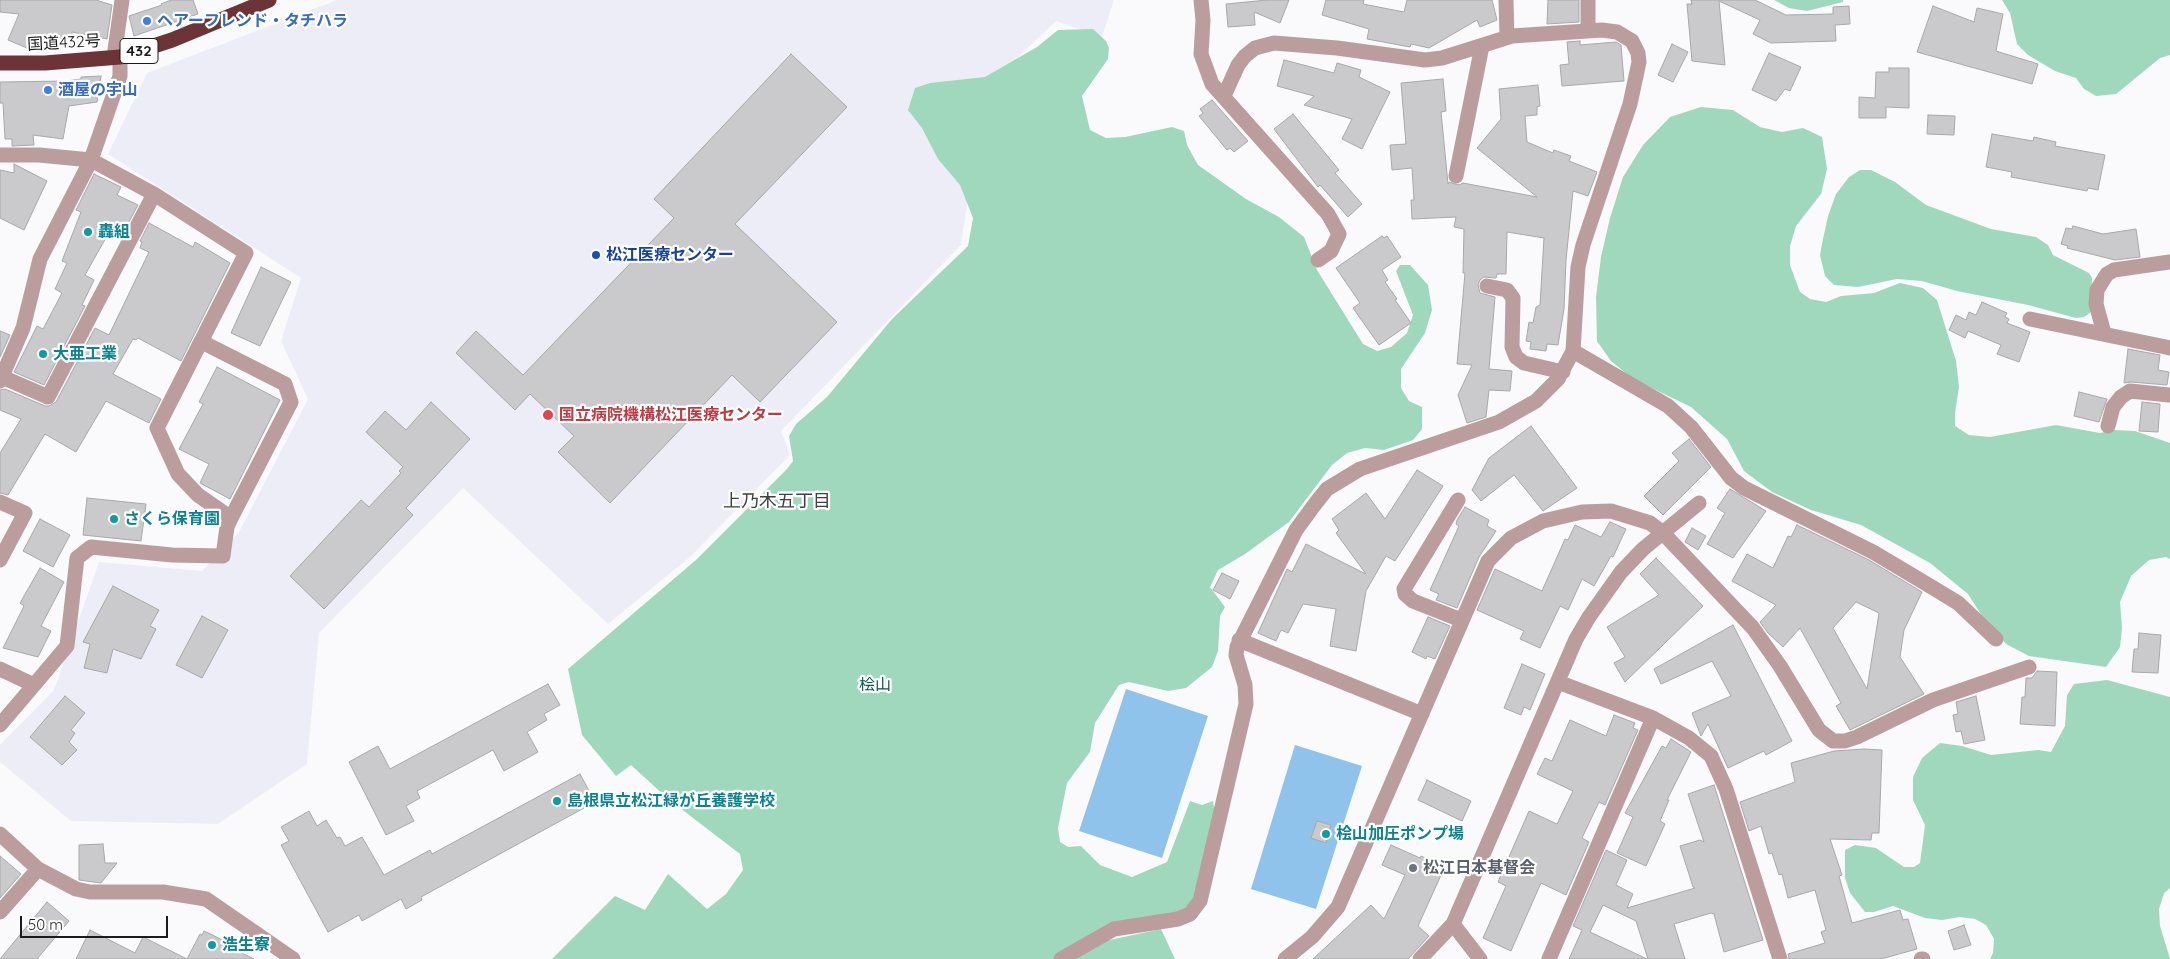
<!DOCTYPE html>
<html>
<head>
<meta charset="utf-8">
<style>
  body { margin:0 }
  #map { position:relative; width:2170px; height:959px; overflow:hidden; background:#fafafd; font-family:Quicksand,sans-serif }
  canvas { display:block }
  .scale { position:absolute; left:20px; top:916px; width:148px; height:22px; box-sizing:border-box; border:2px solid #1b1b1c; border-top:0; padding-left:6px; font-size:15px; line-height:18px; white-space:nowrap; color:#1b1b1c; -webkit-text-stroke:4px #fff; paint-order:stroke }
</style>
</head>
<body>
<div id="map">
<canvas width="2170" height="959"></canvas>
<div class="scale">50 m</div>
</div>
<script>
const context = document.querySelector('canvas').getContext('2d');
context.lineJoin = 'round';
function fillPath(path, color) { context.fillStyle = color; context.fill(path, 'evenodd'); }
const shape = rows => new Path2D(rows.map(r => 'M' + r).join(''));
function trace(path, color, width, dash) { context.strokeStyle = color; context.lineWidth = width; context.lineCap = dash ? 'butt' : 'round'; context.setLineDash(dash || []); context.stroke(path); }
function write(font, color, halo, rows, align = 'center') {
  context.font = font + ' Quicksand,"Noto Sans JP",sans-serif'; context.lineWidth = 4.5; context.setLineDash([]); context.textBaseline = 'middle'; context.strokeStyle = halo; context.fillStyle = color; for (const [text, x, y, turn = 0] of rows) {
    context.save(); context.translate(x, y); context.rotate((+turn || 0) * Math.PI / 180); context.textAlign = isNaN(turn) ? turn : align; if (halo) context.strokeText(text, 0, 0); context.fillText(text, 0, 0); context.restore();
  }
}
fillPath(shape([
  [337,0,1114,0,1102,37,1056,21,984,90,961,245,781,431,790,455,690,557,608,624,463,488,319,633,307,764,218,824,71,821,0,762,0,745,54,690,99,562,202,571,239,532,308,399,281,341,301,278,108,154,147,73]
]), '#ededf7');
fillPath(shape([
  [1774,0,1843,0,1843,2,1807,11,1789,8],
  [2002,0,2170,0,2170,55,2160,58,2116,94,2096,96,2084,89,2076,78,2055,71,2028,55,2017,44,2010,13],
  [1093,29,1106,41,1109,48,1108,59,1082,96,1090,130,1106,138,1125,137,1172,127,1184,131,1187,145,1198,165,1246,199,1279,217,1304,237,1317,270,1363,344,1377,351,1391,347,1407,333,1413,315,1396,271,1400,265,1410,265,1428,285,1432,310,1425,333,1401,369,1401,388,1409,401,1422,407,1422,429,1413,440,1384,450,1365,448,1347,453,1332,465,1289,522,1245,554,1218,570,1210,587,1225,607,1220,616,1218,651,1212,667,1186,688,1168,691,1129,682,1119,685,1095,723,1090,752,1067,783,1058,828,1060,842,1068,847,1081,846,1100,865,1132,877,1167,862,1190,801,1202,805,1213,801,1215,816,1193,902,1183,910,1066,950,1053,959,552,959,615,896,645,910,668,874,707,909,726,894,743,870,740,854,667,798,631,765,616,776,582,735,568,669,696,560,787,469,793,461,789,436,796,424,827,397,892,319,968,246,973,218,960,185,938,159,922,128,908,110,915,88,930,83,985,77,1037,47,1058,30],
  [1701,107,1733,110,1760,127,1782,132,1803,128,1822,137,1827,169,1821,194,1796,226,1790,246,1790,265,1800,292,1810,299,1826,302,1841,296,1874,293,1900,283,1923,288,1937,300,1956,361,1959,387,1955,413,1955,426,1969,435,1990,437,2056,425,2100,433,2114,430,2135,431,2170,443,2170,559,2166,557,2149,560,2131,576,2120,602,2122,628,2120,647,2106,667,2029,656,2006,644,1984,619,1968,594,1930,563,1861,525,1811,510,1772,492,1744,471,1727,439,1691,407,1633,379,1611,361,1597,341,1596,297,1601,257,1610,218,1623,177,1643,145,1670,117],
  [1860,170,1871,170,1895,182,1926,205,1991,229,2036,237,2048,245,2053,255,2089,273,2092,278,2091,312,2084,317,2076,318,2028,305,1957,291,1922,281,1897,279,1858,287,1834,285,1825,276,1820,255,1823,239,1828,216,1836,194,1849,177],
  [2107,680,2170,697,2170,888,2164,893,2159,909,2160,926,2170,959,1990,959,1993,953,1994,939,1986,925,1975,919,1960,917,1942,920,1925,918,1893,906,1874,912,1865,912,1850,893,1845,878,1845,850,1855,845,1876,848,1904,867,1914,867,1920,863,1925,825,1913,800,1913,777,1922,758,1940,743,1962,746,1991,755,2038,750,2051,752,2065,726,2067,695,2074,684],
  [1161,929,1175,959,1072,959,1105,941]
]), '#a0d8bd');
fillPath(shape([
  [1126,689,1208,716,1162,858,1079,831],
  [1295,745,1362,766,1316,909,1251,889]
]), '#8fc3eb');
const building = shape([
  [0,0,96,0,112,5,107,39,72,32,71,44,30,40,27,48,8,40,19,14,0,12,0,0],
  [171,0,193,0,198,14,134,36,129,16,162,5,161,4,171,0],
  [1267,0,1289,0,1280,23,1254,12,1255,25,1228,27,1226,4,1267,0],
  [1326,0,1364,0,1363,4,1404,12,1407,0,1492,0,1497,20,1480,27,1477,20,1429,48,1411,44,1410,47,1367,39,1369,29,1322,15,1326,0],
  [1548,0,1579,0,1579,22,1547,24,1548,0],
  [1691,0,1755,0,1786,15,1833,14,1833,7,1849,6,1850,24,1835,25,1836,41,1771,43,1753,34,1760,20,1719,1,1725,65,1692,61,1687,4,1692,4,1691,0],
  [1933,6,1974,22,1977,8,2003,14,1996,51,2038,64,2032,84,1917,52,1933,6],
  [1580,41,1580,45,1616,42,1621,45,1624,81,1562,86,1560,65,1569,64,1567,42,1580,41],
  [1672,44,1688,52,1673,82,1658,75,1672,44],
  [1769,53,1801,67,1790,91,1785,89,1776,101,1752,90,1769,53],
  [791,54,847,107,735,224,837,322,760,402,732,375,610,503,558,452,574,436,530,394,515,410,456,353,476,331,523,375,674,218,654,199,791,54],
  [1284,60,1334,73,1337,63,1361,70,1359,77,1390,92,1362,149,1342,139,1352,119,1304,105,1314,96,1277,86,1284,60],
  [1889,68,1909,68,1909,108,1886,107,1886,118,1859,118,1859,97,1875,98,1876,72,1889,72,1889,68],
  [101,76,97,102,69,106,63,139,33,135,34,145,12,146,12,139,5,139,3,103,0,103,0,82,66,81,81,79,81,77,101,76],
  [1443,79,1446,111,1441,112,1448,184,1449,182,1459,185,1463,183,1537,197,1477,148,1501,119,1499,89,1538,85,1540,106,1537,107,1537,115,1525,116,1527,142,1553,153,1554,150,1571,156,1569,161,1597,172,1588,196,1573,191,1566,260,1564,309,1558,345,1547,344,1546,351,1530,349,1531,342,1526,341,1529,322,1533,323,1536,307,1540,305,1544,238,1507,232,1506,274,1497,274,1496,278,1484,277,1480,280,1478,285,1480,293,1495,297,1489,369,1512,371,1510,391,1489,390,1486,417,1467,423,1458,395,1472,365,1457,364,1465,273,1463,273,1464,229,1454,227,1456,217,1412,219,1411,200,1414,200,1412,168,1392,170,1390,145,1406,144,1401,83,1443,79],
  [1212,100,1248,141,1234,152,1230,148,1227,150,1199,116,1203,113,1200,109,1212,100],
  [1293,114,1339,170,1335,173,1362,204,1348,217,1320,185,1318,187,1274,129,1293,114],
  [1928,115,1955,116,1954,135,1927,134,1928,115],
  [1992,134,2033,141,2034,137,2056,142,2055,146,2105,155,2098,190,2088,188,2087,191,2011,177,2012,172,1986,167,1992,134],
  [14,164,47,181,24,230,0,218,0,170,14,173,14,164],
  [94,174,121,187,117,195,138,205,123,233,112,227,85,275,94,280,82,305,85,306,44,385,14,372,37,326,43,329,62,293,55,289,67,263,62,261,81,212,76,210,94,174],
  [149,223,193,247,195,242,230,263,181,361,138,338,136,340,133,339,113,374,161,399,149,423,106,401,76,452,45,434,8,495,0,493,0,453,21,419,0,410,0,390,5,389,45,406,49,406,56,402,95,328,109,335,149,252,140,248,142,242,140,241,149,223],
  [2073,226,2103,234,2136,229,2140,257,2115,260,2067,248,2068,246,2061,244,2066,228,2072,229,2073,226],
  [1382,236,1384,238,1387,236,1401,257,1382,270,1388,280,1385,282,1397,299,1395,300,1411,323,1379,345,1353,308,1360,303,1336,268,1382,236],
  [261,267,291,282,260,346,231,333,261,267],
  [1982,302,2007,313,2005,317,2009,319,2007,323,2030,332,2019,362,1997,354,2001,345,1968,331,1965,338,1949,330,1956,315,1966,320,1969,312,1976,315,1982,302],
  [0,331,10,335,0,357,0,331],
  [2128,349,2160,355,2158,370,2169,372,2167,385,2131,382,2124,383,2128,349],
  [217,367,280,400,230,499,200,483,209,464,179,449,203,404,199,402,217,367],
  [2079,392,2107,399,2099,422,2074,416,2079,392],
  [431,402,470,439,406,508,413,515,324,609,290,576,361,500,369,507,401,473,399,471,403,467,366,432,385,411,406,430,431,402],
  [2142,402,2160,404,2158,432,2139,431,2142,402],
  [1531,426,1577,488,1543,511,1514,475,1481,501,1472,490,1489,458,1531,426],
  [1689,439,1711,467,1663,515,1644,496,1679,461,1672,453,1689,439],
  [1417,470,1443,486,1395,561,1386,556,1366,591,1356,651,1330,646,1336,609,1303,604,1288,633,1281,630,1276,641,1258,633,1287,569,1292,572,1306,544,1366,574,1336,533,1339,530,1332,519,1366,493,1385,519,1417,470],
  [1730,489,1766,511,1733,558,1707,544,1725,513,1717,508,1730,489],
  [87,498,146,504,141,541,83,535,87,498],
  [1465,507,1489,520,1487,526,1496,531,1479,557,1457,608,1436,600,1439,594,1430,590,1459,526,1456,524,1457,520,1465,507],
  [40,519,70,535,53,567,23,551,40,519],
  [1610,522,1626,529,1613,557,1611,556,1594,586,1582,579,1568,610,1560,606,1540,648,1520,639,1524,631,1477,610,1495,569,1542,591,1565,539,1568,540,1575,525,1601,537,1610,522],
  [1797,525,1869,560,1922,592,1904,630,1900,657,1924,694,1850,730,1836,706,1841,703,1800,628,1783,647,1768,633,1760,622,1776,605,1732,581,1747,554,1773,568,1788,536,1791,537,1797,525],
  [1856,602,1879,613,1867,689,1833,628,1856,602],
  [1692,528,1706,536,1698,550,1685,542,1692,528],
  [1656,558,1703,606,1625,682,1614,663,1625,657,1607,627,1659,595,1640,574,1656,558],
  [40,568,64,582,41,626,51,631,38,657,3,648,24,606,20,603,40,568],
  [1222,573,1239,581,1230,599,1213,590,1222,573],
  [113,586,159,610,150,626,156,629,141,659,113,649,107,673,84,668,90,644,83,642,113,586],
  [202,616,228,630,202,678,176,665,202,616],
  [1428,617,1450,626,1435,659,1427,656,1426,659,1412,652,1428,617],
  [1733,625,1792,741,1766,755,1764,751,1728,768,1708,724,1701,736,1692,713,1731,696,1712,661,1661,684,1654,669,1733,625],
  [2139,633,2161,635,2158,673,2132,672,2134,649,2138,649,2139,633],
  [1522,664,1545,674,1530,710,1524,707,1521,715,1504,708,1522,664],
  [2037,671,2057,672,2055,726,2020,724,2022,697,2025,697,2026,678,2032,678,2037,671],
  [548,684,560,705,544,714,547,720,527,732,538,752,504,771,493,750,417,791,420,798,406,806,414,821,386,835,349,762,378,746,390,769,548,684],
  [65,696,85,713,71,730,75,733,69,742,77,750,62,765,30,737,65,696],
  [1976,696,1985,740,1964,744,1961,731,1956,732,1953,715,1958,714,1956,702,1976,696],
  [1614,715,1635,723,1633,728,1638,730,1605,805,1599,802,1582,838,1589,842,1566,895,1541,883,1511,951,1483,938,1506,886,1498,882,1529,811,1557,824,1573,791,1537,774,1545,758,1552,761,1570,720,1606,736,1614,715],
  [1671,739,1691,752,1667,800,1669,800,1660,821,1665,824,1646,866,1617,853,1633,817,1625,813,1662,746,1666,748,1671,739],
  [1864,749,1882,750,1879,833,1872,833,1871,840,1830,839,1842,875,1839,876,1852,923,1900,910,1903,920,1908,919,1917,949,1881,959,1789,959,1788,954,1825,943,1821,932,1826,930,1815,890,1788,898,1782,874,1779,875,1772,853,1769,854,1761,826,1749,831,1740,802,1795,782,1791,763,1834,751,1864,749],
  [580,774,595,802,421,897,422,900,406,909,401,899,362,921,359,915,328,932,281,845,289,841,281,827,309,811,317,826,326,820,337,838,340,837,345,846,362,837,384,875,430,850,432,854,580,774],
  [1427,780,1471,801,1462,821,1418,800,1427,780],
  [1714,785,1763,940,1724,952,1714,914,1711,913,1674,924,1685,959,1648,959,1636,921,1603,905,1590,932,1647,959,1569,959,1582,930,1573,926,1606,850,1627,860,1616,885,1633,894,1627,908,1695,888,1693,887,1680,846,1700,840,1704,842,1688,794,1714,785],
  [1317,821,1331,825,1326,843,1311,838,1317,821],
  [103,844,105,863,117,863,101,883,79,880,79,845,103,844],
  [1391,845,1420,858,1421,856,1439,864,1436,870,1442,873,1418,926,1429,936,1408,959,1313,959,1371,905,1384,919,1405,875,1382,865,1391,845],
  [0,856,21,874,0,898,0,856],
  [47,902,69,921,37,959,0,959,47,902],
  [1964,925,1971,945,1954,950,1948,931,1964,925],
  [90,930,135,953,143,937,187,959,200,934,202,935,204,931,231,944,230,947,254,959,76,959,90,930]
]);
fillPath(building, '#cacacd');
trace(building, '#a8a8ab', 1);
trace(shape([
  [1201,0,1203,20,1201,54,1212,84,1328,214,1339,234,1331,251,1318,260],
  [1506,0,1507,37],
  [1588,0,1588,30],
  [114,57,122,0],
  [0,155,39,155,91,160,154,194,246,253,157,428,178,474,198,495,231,518],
  [1456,176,1482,46],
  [1487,286,1507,290,1513,298,1512,347,1516,357,1524,363,1563,372],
  [2030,319,2170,348],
  [2104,333,2096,304,2097,290,2107,274,2114,270,2170,262],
  [1573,351,1668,406,1691,427,1731,478,1744,488,1873,552,1935,589,1958,603,1996,639],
  [2,377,48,397,154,194],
  [0,381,23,328,40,259,91,160,120,76,120,57],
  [2108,426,2113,407,2121,397,2130,391,2169,395],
  [1458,500,1404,589,1405,594,1413,601,1461,620],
  [0,502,25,513,0,560],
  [1239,640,1422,714],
  [0,669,34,685,67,646,77,558,91,547,172,555,223,556,227,527,231,518,291,402,285,384,202,342],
  [1558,682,1653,718,1689,738,1711,756,1726,789,1780,959],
  [0,725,34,685],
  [0,834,38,869,76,889,90,892,163,892,206,899,293,959],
  [0,912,38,869],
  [1453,924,1480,959],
  [1061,959,1114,929,1178,919,1190,914,1200,901,1246,704,1245,685,1236,655,1237,647,1296,530,1315,504,1327,489,1360,469,1499,422,1536,401,1558,379,1573,351,1578,267,1583,245,1630,104,1639,62,1638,53,1632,41,1617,32,1602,30,1512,36,1442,58,1425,60,1337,48,1274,43,1255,48,1245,56,1238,65,1224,96],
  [1285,959,1312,937,1338,907,1488,561,1511,538,1543,521,1582,512,1611,511,1650,523,1663,533,1753,628,1780,666,1819,730,1833,741,1845,741,1857,737,1933,700,2029,667],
  [1420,959,1453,924,1576,639,1589,617,1621,572,1643,549,1699,503],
  [1549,959,1653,718],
  [1921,959,1923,959]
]), '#bb9d9d', 15);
trace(shape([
  [0,63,45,63,120,57,172,40,269,0]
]), '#6c3437', 15);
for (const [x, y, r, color] of [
  [147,21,5,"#3f7fe0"],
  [48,90,5,"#3f7fe0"],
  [88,232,5,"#0f9aa8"],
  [596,255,5,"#1a4fb4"],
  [43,354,5,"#0f9aa8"],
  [548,415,6,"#e0444e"],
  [114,519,5,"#0f9aa8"],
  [557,801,5,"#0f9aa8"],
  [1326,834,5,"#0f9aa8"],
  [1413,868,5,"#6b7280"],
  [212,945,5,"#0f9aa8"]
]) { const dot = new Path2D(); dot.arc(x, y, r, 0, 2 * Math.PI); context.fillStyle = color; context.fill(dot); trace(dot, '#fff', 2); }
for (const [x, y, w] of [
  [139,51,38]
]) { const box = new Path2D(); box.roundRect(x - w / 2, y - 12.5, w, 25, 4); context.fillStyle = '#fff'; context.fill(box); trace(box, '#1b1b1c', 1); }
write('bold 15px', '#1b1b1c', null, [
  ["432",139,51]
]);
write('bold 16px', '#366cbe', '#fff', [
  ["ヘアーフレンド・タチハラ",157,21],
  ["酒屋の宇山",58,90]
], 'left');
write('16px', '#1b1b1c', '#fff', [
  ["国道432号",64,43,-3]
]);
write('bold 16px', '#0d838f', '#fff', [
  ["轟組",98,232],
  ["大亜工業",53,354],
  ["さくら保育園",124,519],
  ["島根県立松江緑が丘養護学校",567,801],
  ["桧山加圧ポンプ場",1336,834],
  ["浩生寮",222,945]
], 'left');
write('bold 16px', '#164399', '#fff', [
  ["松江医療センター",606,255]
], 'left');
write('bold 16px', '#be3a42', '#fff', [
  ["国立病院機構松江医療センター",559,415]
], 'left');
write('16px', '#045b3f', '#fff', [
  ["桧山",875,685]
]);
write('bold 16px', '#5b616d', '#fff', [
  ["松江日本基督会",1423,868]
], 'left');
write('18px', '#404042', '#fff', [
  ["上乃木五丁目",777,502]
]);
</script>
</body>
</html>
